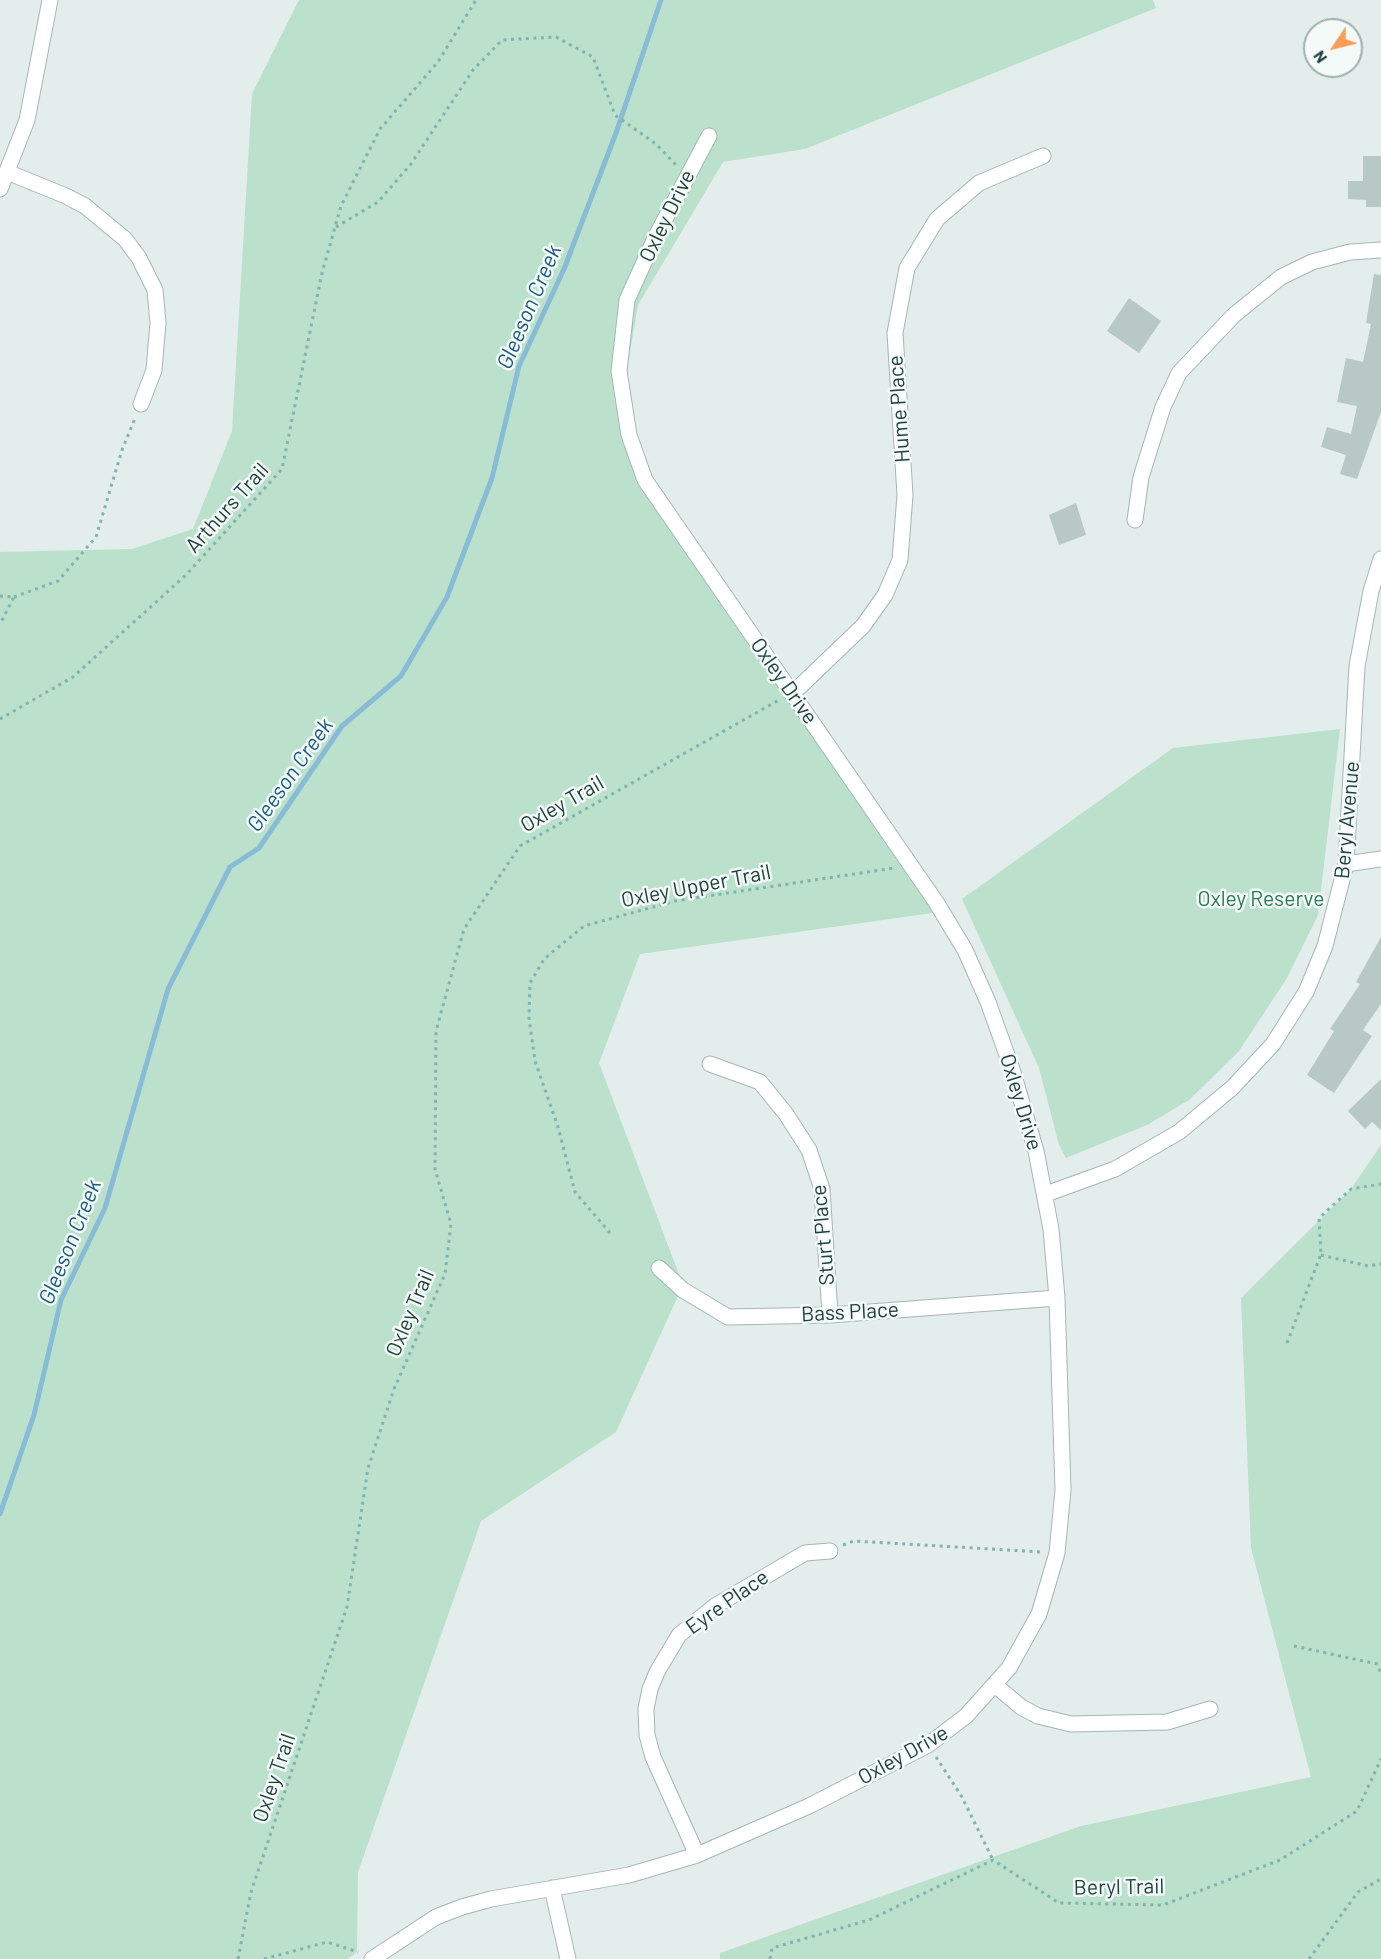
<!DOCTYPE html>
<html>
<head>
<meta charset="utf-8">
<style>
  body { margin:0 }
  #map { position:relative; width:1381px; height:1959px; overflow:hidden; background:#e3edeb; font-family:Barlow,sans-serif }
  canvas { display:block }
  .north { position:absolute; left:1303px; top:18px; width:60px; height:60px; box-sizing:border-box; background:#f4faf8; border:2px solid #a0b0ad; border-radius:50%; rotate:235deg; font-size:16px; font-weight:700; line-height:24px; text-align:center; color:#21403d }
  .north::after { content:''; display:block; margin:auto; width:21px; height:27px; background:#f99d55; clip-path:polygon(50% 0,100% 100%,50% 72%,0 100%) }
</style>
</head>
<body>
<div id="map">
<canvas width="1381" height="1959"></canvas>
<div class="north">N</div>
</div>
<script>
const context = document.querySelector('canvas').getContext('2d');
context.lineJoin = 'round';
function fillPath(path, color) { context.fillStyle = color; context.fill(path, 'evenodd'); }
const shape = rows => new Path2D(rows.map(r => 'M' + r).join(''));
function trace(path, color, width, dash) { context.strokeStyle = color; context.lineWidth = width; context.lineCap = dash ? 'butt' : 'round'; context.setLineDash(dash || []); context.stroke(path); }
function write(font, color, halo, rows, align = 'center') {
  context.font = font + ' Barlow,sans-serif'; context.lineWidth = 5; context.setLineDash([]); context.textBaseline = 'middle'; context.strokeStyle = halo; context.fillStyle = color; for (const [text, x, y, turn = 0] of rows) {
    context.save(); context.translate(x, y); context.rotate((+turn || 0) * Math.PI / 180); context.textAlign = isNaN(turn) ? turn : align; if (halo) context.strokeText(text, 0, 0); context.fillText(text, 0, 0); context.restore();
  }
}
fillPath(shape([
  [299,0,1153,0,1156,8,805,149,723,162,638,305,625,381,640,473,940,912,640,954,599,1063,683,1285,616,1432,481,1521,358,1872,357,1952,348,1959,0,1959,0,552,132,549,193,529,232,431,252,94],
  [1340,729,1318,915,1287,978,1239,1051,1189,1100,1147,1125,1066,1158,1059,1145,1039,1068,962,899,1173,748],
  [1381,1145,1381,1959,720,1959,720,1953,1081,1826,1311,1777,1251,1548,1241,1298,1351,1189]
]), '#bbe0cc');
trace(shape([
  [0,1514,34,1415,61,1300,105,1208,168,989,230,867,259,848,342,726,401,676,447,597,492,478,519,366,564,269,616,133,661,0]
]), '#88bbd5', 5);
fillPath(shape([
  [1363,156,1381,156,1381,207,1366,207,1366,200,1348,199,1348,181,1363,181],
  [1374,274,1381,275,1381,412,1357,479,1340,474,1346,455,1321,447,1327,427,1351,434,1357,406,1337,402,1346,358,1363,362,1371,324,1366,323],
  [1129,298,1161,321,1139,353,1107,331],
  [1076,503,1086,535,1059,545,1049,515],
  [1381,937,1381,1004,1363,1030,1372,1036,1334,1093,1307,1075,1334,1031,1330,1029,1360,984,1356,982],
  [1381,1079,1381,1130,1372,1122,1365,1129,1348,1111]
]), '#b8c8c4');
const minor = shape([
  [7,172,66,196,85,206,125,239,139,258,155,290,158,323,154,370,141,404],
  [0,189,27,120,50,0],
  [1135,520,1141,477,1163,407,1179,373,1234,315,1281,277,1312,262,1350,252,1381,250],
  [792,694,863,626,885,595,900,560,905,495,895,333,907,268,937,219,979,183,1043,156],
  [1346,864,1381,859],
  [710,1064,760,1082,786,1114,809,1150,822,1189,830,1315],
  [1046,1194,1115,1169,1179,1132,1232,1088,1273,1044,1306,992,1325,946,1346,864,1357,666,1371,591,1381,559],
  [659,1268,683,1290,728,1317,830,1315,1057,1298],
  [995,1685,1021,1707,1038,1716,1071,1724,1167,1722,1210,1709],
  [697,1855,653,1757,647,1735,646,1709,650,1689,657,1672,679,1635,715,1606,805,1553,830,1551],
  [552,1888,568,1959],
  [372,1959,436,1917,462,1907,491,1899,629,1875,697,1855,809,1806,928,1745,966,1716,1009,1668,1039,1614,1057,1553,1063,1490,1057,1298,1051,1229,1036,1151,1012,1069,988,1002,965,950,936,902,645,480,629,435,619,371,627,300,655,238,709,136]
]);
trace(minor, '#a5b6b3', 17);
trace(shape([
  [336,227,378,202,411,164,473,70,502,40,556,37,593,57,615,115,656,144,676,165],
  [0,596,14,597,0,624],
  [14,597,58,581,96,537,122,450,136,416],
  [0,719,73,677,186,575,282,469,322,273,341,206,380,129,438,62,476,0],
  [610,1233,575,1192,558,1127,535,1061,529,1018,530,983,544,959,584,926,675,901,894,868],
  [1321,1255,1368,1266,1381,1264],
  [1287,1343,1321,1254,1319,1218,1351,1189,1381,1184],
  [843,1545,854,1541,1042,1552],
  [1294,1646,1377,1664,1381,1674],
  [936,1757,962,1797,993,1860],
  [238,1959,251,1892,347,1607,368,1468,394,1389,445,1274,451,1224,435,1169,436,1031,464,929,520,846,779,700],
  [264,1959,327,1942,358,1952],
  [770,1959,772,1948,869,1920,993,1860,1059,1903,1163,1905,1280,1860,1357,1811,1381,1759],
  [1309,1959,1358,1892,1381,1879]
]), '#82b3ad', 3, [3, 4.5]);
trace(minor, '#fff', 15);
write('21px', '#21403d', '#f4faf8', [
  ["Oxley Drive",667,216,-64],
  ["Hume Place",899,409,-94],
  ["Arthurs Trail",227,508,-48],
  ["Oxley Drive",784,681,55],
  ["Oxley Trail",562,804,-30],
  ["Beryl Avenue",1347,820,-85],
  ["Oxley Upper Trail",696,886,-11],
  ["Oxley Drive",1021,1102,73],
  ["Sturt Place",823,1235,-95],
  ["Bass Place",850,1312,-3],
  ["Oxley Trail",410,1313,-67],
  ["Eyre Place",727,1602,-35],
  ["Oxley Drive",903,1755,-29],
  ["Oxley Trail",274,1778,-71],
  ["Beryl Trail",1119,1887,-1]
]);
write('21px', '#297957', '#f4faf8', [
  ["Oxley Reserve",1261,899]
]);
write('italic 22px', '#185a7f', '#f4faf8', [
  ["Gleeson Creek",529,307,-67],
  ["Gleeson Creek",290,775,-55],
  ["Gleeson Creek",70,1242,-68]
]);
</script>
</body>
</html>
